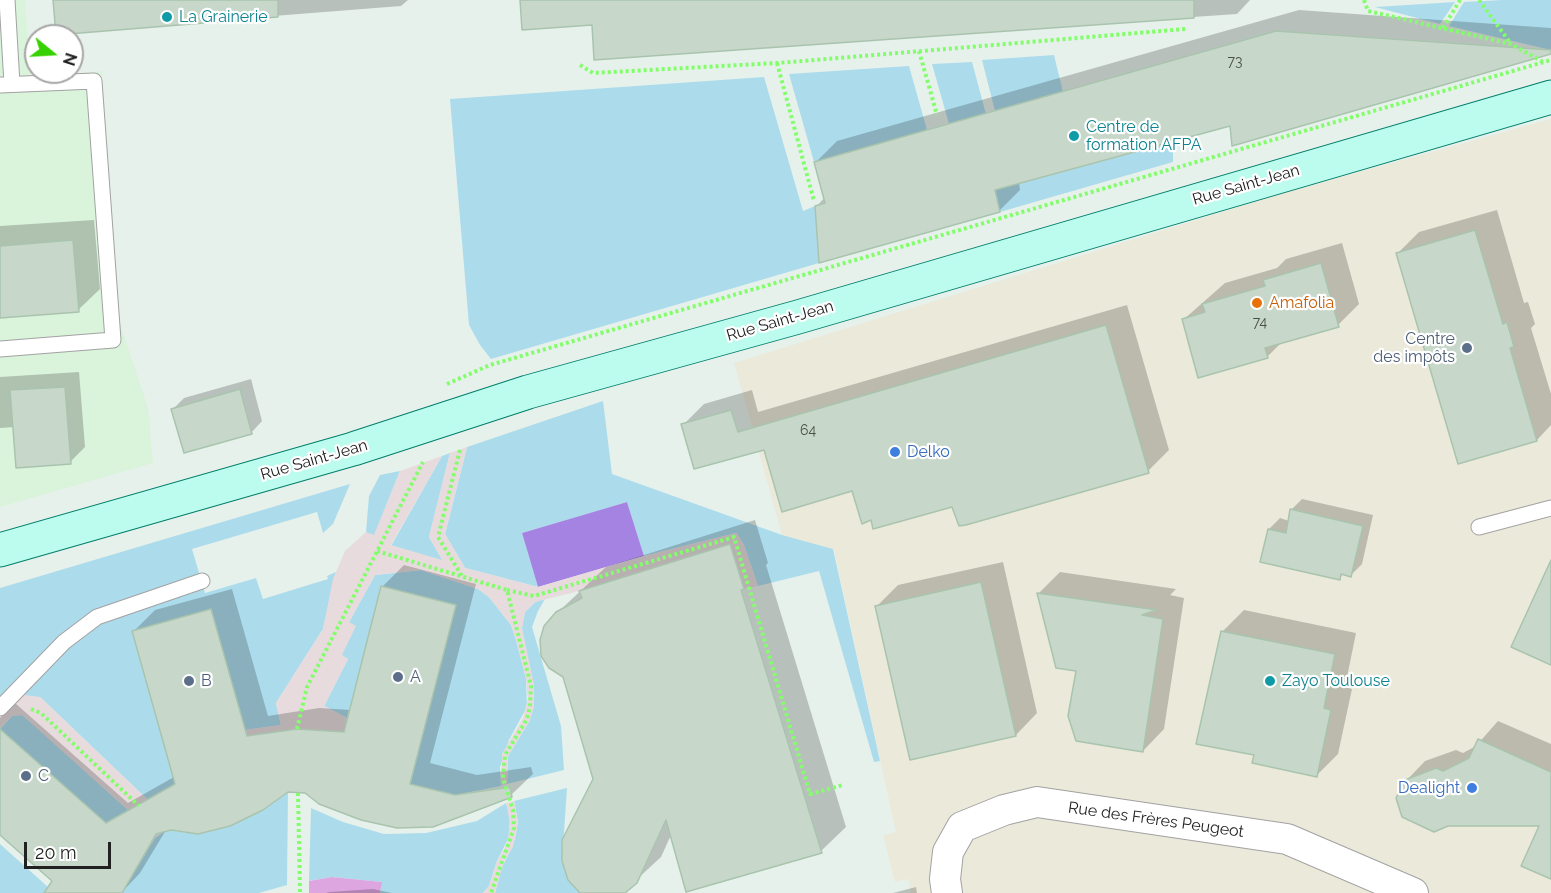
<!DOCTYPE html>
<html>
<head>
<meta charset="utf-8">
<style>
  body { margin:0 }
  #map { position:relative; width:1551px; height:893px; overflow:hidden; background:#e7f1eb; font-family:Raleway,sans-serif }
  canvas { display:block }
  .north { position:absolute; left:24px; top:24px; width:60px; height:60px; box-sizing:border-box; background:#fff; border:2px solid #a6a6a6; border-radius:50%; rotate:108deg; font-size:16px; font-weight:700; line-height:24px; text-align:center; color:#212121 }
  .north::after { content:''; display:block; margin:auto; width:21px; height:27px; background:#36d100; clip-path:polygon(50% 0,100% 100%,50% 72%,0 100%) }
  .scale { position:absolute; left:24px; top:842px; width:87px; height:27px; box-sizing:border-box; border:3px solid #212121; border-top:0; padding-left:8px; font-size:18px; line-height:21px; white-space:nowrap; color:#212121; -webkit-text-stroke:4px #fff; paint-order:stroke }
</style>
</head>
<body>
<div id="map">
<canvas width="1551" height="893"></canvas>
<div class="north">N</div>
<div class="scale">20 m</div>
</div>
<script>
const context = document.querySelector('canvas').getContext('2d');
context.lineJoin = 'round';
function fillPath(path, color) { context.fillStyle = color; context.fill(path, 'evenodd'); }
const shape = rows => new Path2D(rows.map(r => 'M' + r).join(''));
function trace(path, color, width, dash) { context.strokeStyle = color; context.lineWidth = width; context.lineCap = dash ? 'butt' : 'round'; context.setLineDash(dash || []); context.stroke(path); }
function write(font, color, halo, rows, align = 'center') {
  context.font = font + ' Raleway,sans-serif'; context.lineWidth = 4.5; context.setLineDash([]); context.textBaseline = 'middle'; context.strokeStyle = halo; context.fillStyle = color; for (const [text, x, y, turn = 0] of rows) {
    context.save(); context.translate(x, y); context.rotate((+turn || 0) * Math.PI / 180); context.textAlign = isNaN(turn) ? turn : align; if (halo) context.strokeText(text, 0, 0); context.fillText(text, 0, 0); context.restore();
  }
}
fillPath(shape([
  [1551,119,1551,893,911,893,908,879,895,882,883,835,896,832,834,550,782,535,734,363,1280,194]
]), '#ebe9d9');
fillPath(shape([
  [0,0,25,0,31,78,102,71,120,323,148,408,153,463,0,507]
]), '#daf3db');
fillPath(shape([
  [1502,0,1551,0,1551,50,1449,26,1464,2],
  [1455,2,1440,24,1375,7],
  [1054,55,1063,92,995,111,982,60],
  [972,62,986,114,949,124,932,64],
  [909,66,927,130,814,162,789,74],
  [764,77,803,211,815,206,819,263,491,359,480,345,469,325,450,99],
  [1173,142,1173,162,1000,212,995,190],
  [603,401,612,474,782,535,833,549,880,761,874,762,819,571,758,586,744,545,736,533,644,556,627,502,522,533,538,587,465,568,445,534,467,447],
  [450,453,429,537,443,561,391,546,442,456],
  [400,471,374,536,366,532,369,496,380,475],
  [350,484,333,524,323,533,317,512,192,549,205,593,256,578,263,599,328,579,327,576,336,572,323,629,276,703,281,725,245,730,211,609,132,631,175,784,149,801,40,697,0,700,0,588],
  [421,570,478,589,489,597,511,625,516,640,526,678,527,707,509,740,500,767,501,786,455,795,410,784,456,605,382,586,347,718,324,706,348,659,341,655,349,622,375,575],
  [545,599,538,611,532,627,561,726,564,770,507,784,508,756,530,720,522,628,525,612,535,602],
  [22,715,30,721,130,812,106,823,0,729,12,716],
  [567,788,562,861,568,880,582,893,495,893,501,870,515,839,518,822,514,801],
  [288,792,287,885,259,893,122,893,155,838,167,830,198,834,230,826,263,810],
  [506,803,510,814,509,837,497,861,489,886,483,893,380,893,381,882,332,877,309,881,311,808,343,822,384,834,426,833,477,821],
  [0,844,48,887,44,893,0,893]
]), '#acdcec');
fillPath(shape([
  [627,502,644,556,538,587,522,533]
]), '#a583e2');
fillPath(shape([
  [467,447,445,534,465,568,538,587,644,556,737,533,744,545,758,586,744,589,730,544,579,591,535,602,525,612,522,628,534,685,534,707,530,720,508,756,507,784,501,786,502,754,523,718,528,698,526,678,516,640,511,625,489,597,478,589,421,570,375,575,349,622,356,626,342,655,348,659,324,706,347,718,344,732,297,729,247,736,245,730,281,725,276,703,323,629,333,579,345,551,366,532,374,535,400,471,442,456,391,545,442,560,429,537,450,453],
  [25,695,40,697,149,801,130,812,22,715,12,716,0,728,0,700],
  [514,801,518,822,513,847,504,861,495,893,483,893,489,886,497,861,507,844,510,823,506,803]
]), '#e7dbde');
fillPath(shape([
  [332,877,382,882,380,893,309,893,309,881]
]), '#dea6e0');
fillPath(shape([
  [55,0,408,0,401,6,57,33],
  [521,0,1250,0,1237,14,595,58,593,24],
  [1299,10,1551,28,1551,52,1231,124,1019,182,1020,190,999,211,817,206,825,197,816,162,837,141],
  [1497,210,1524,303,1528,302,1535,324,1531,328,1551,394,1551,425,1537,440,1398,253,1419,232],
  [94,220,100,289,78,310,0,317,0,226],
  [1342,243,1359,304,1338,325,1283,341,1267,357,1183,320,1225,283,1277,268,1286,259],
  [1127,305,1169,450,1148,471,872,518,853,490,765,448,683,425,704,404,752,390,758,412],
  [79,372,85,447,70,462,15,427,0,428,0,377],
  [251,379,262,421,251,433,173,409,184,398],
  [1302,499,1373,515,1362,564,1351,575,1344,573,1339,578,1269,529,1280,518,1289,521,1291,510],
  [755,520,768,563,766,565,846,827,821,851,671,835,661,857,622,893,585,893,594,780,557,613,606,567],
  [1003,562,1037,713,1016,735,876,607,898,585],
  [404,565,476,584,430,763,477,775,531,767,533,774,511,795,433,826,306,791,287,791,166,830,140,873,121,893,46,893,54,881,0,833,0,718,15,703,128,803,174,777,134,631,155,610,232,589,268,716,319,708,351,710,383,586],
  [1060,572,1176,589,1170,595,1184,598,1164,729,1143,751,1077,669,1057,667,1039,593],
  [1244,610,1356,633,1345,687,1352,689,1338,754,1317,775,1256,754,1222,632],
  [1498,721,1551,744,1551,877,1541,824,1406,781,1425,761,1456,750,1463,753,1476,746],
  [916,887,917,893,893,893],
  [373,889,392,893,326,893,329,892]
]), '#0003');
const building = shape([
  [53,0,278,0,278,17,56,35,53,0],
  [520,0,1194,0,1194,18,594,60,592,25,522,30,520,0],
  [1276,31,1551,50,1551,54,1232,146,1230,126,995,190,1000,212,819,263,815,206,825,203,814,162,1276,31],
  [1475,230,1503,324,1507,322,1514,347,1510,348,1537,441,1458,464,1396,253,1475,230],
  [73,240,79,312,0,318,0,246,73,240],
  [1321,263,1339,327,1265,348,1268,358,1198,378,1182,319,1205,312,1202,304,1265,286,1263,280,1321,263],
  [1106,325,1149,473,966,525,959,526,952,507,873,529,871,520,862,524,852,491,782,512,764,450,694,469,681,424,731,410,738,432,1106,325],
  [65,387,71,464,16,468,10,390,65,387],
  [240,389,252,434,184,453,171,409,240,389],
  [1290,509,1363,526,1351,577,1341,574,1340,580,1260,562,1268,529,1286,533,1290,509],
  [730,544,744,589,741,590,822,853,686,892,666,820,637,883,625,893,580,893,568,880,562,861,562,840,593,779,563,677,549,668,541,656,540,640,544,626,556,612,582,598,579,591,730,544],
  [1551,560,1551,665,1511,647,1551,560],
  [981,582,1016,736,910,760,875,606,981,582],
  [381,586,456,605,410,784,455,795,510,787,512,797,433,827,397,828,361,820,319,804,305,793,288,792,263,810,230,826,198,834,171,830,156,834,122,893,44,893,52,881,0,835,0,729,106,823,175,784,132,631,211,609,247,736,297,729,344,732,381,586],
  [1037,593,1157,610,1142,615,1163,619,1143,752,1076,741,1068,716,1076,671,1056,668,1037,593],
  [1221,631,1335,654,1324,708,1331,710,1317,777,1252,763,1254,755,1196,744,1221,631],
  [1478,739,1551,772,1551,879,1521,866,1539,826,1448,826,1434,832,1402,817,1396,798,1405,780,1436,768,1443,771,1469,758,1478,739]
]);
fillPath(building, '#c7d8ca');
trace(building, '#a9c4ae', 1.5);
const lane = shape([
  [7,0,12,84],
  [0,85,94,81,113,340,0,349],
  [1479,527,1551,508],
  [0,708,64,642,97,617,202,581]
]);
const street = shape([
  [947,893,945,879,948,852,962,827,1004,810,1037,802,1287,839,1413,893]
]);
const secondary = shape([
  [0,550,353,449,528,392,798,317,1551,97]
]);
trace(lane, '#a2a2a2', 17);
trace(street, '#a2a2a2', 32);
trace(secondary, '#017e6b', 35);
trace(shape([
  [1364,0,1368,11,1511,44,1543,62],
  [1479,0,1511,44],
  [1443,28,1460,0],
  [919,51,937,115],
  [777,63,814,201],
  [580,65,593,73,777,63,1186,29],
  [447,384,490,365,1551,60],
  [460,450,438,537,462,576],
  [377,551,507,590,531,686,530,706,527,719,505,755,503,778,513,810,514,828,491,893],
  [507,590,534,596,734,537,810,794,843,785],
  [31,709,41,713,139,806],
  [297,729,307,687,423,462],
  [298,793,300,893]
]), '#82fe6b', 4, [3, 3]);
trace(lane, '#fff', 15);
trace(street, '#fff', 30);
trace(secondary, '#bbfcee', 33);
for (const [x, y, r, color] of [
  [167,17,6,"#0f9aa8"],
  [1074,136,6,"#0f9aa8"],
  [1257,303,6,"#e8710a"],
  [1467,348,6,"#5c6f8a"],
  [895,452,6,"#3f7fe0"],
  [398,677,6,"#5c6f8a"],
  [189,681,6,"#5c6f8a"],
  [1270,681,6,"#0f9aa8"],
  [26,776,6,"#5c6f8a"],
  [1472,788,6,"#3f7fe0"]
]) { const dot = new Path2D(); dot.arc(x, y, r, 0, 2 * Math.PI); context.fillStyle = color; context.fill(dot); trace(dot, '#fff', 2); }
write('14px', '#4a4f4b', null, [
  ["73",1235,62],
  ["74",1260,323],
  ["64",808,431]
]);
write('16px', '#0d838f', '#fff', [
  ["La Grainerie",179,17],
  ["Centre de",1086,127],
  ["formation AFPA",1086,145],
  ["Zayo Toulouse",1282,681]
], 'left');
write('16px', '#212121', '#fff', [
  ["Rue Saint-Jean",1246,185,-16],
  ["Rue Saint-Jean",780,321,-16],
  ["Rue Saint-Jean",314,460,-16],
  ["Rue des Frères Peugeot",1156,820,8]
]);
write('16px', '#c56008', '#fff', [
  ["Amafolia",1269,303]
], 'left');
write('16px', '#4e5e75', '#fff', [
  ["Centre",1455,339,"right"],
  ["des impôts",1455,357,"right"],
  ["A",410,677],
  ["B",201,681],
  ["C",38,776]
], 'left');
write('16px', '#366cbe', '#fff', [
  ["Delko",907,452],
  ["Dealight",1460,788,"right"]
], 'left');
</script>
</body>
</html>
